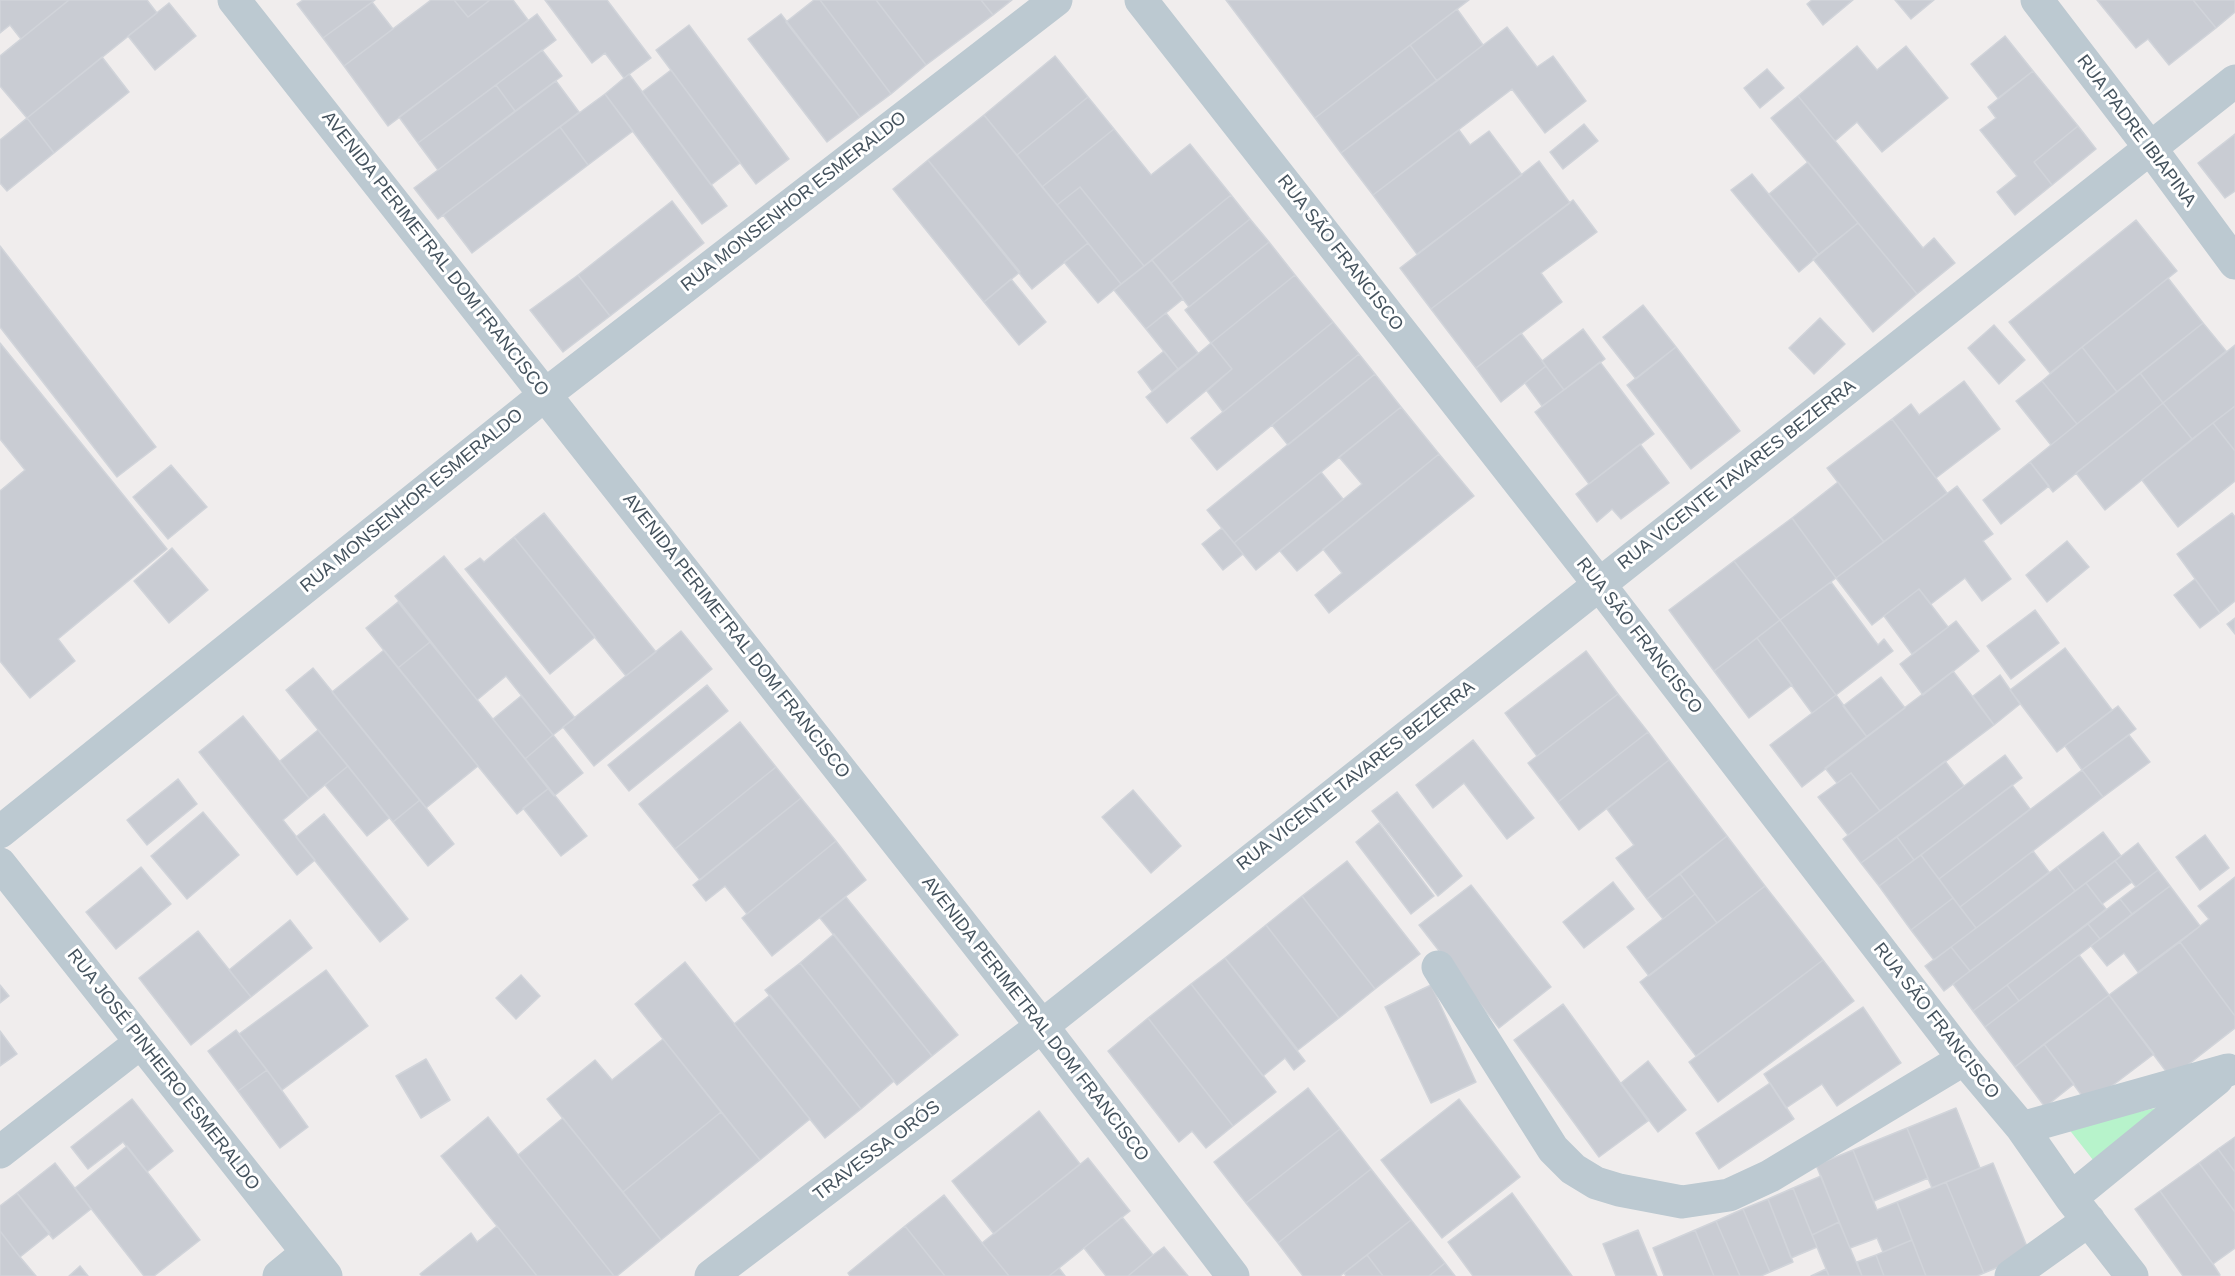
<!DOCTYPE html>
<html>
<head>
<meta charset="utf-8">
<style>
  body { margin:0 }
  canvas { display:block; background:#f0eded }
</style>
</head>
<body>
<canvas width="2235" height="1276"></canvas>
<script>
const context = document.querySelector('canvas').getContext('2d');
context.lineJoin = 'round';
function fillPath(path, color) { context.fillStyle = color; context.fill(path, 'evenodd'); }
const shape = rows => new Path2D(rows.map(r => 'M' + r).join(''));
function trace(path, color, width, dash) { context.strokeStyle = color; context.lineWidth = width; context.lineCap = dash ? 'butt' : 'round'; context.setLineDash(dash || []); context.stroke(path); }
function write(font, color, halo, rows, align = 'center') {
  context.font = font + ' Arial,sans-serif'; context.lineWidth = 6; context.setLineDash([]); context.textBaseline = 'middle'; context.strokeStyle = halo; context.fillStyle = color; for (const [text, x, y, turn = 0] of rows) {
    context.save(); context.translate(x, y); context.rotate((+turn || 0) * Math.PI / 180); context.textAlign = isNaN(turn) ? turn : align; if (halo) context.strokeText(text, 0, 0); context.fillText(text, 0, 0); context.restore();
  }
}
fillPath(shape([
  [2160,1107,2093,1160,2068,1128]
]), '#b7f3cb');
const building = shape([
  [0,0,69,0,21,39,10,25,0,33,0,0],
  [69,0,147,0,157,13,27,118,0,86,0,56,69,0],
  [303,0,375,0,323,38,297,4,303,0],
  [431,0,454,0,468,17,490,0,513,0,528,20,388,126,344,66,431,0],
  [454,0,490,0,468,17,454,0],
  [545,0,607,0,651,58,624,78,605,53,592,63,545,0],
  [814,0,820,0,891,94,860,117,786,22,814,0],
  [820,0,876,0,926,65,891,94,820,0],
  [876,0,981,0,993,15,926,65,876,0],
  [981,0,1012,0,993,15,981,0],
  [1226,0,1469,0,1315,118,1226,0],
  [1812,0,1853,0,1823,25,1807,4,1812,0],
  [1895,0,1934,0,1911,19,1895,0],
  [2097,0,2193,0,2216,28,2169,65,2148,39,2136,48,2097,0],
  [2193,0,2235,0,2235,12,2216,28,2193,0],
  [372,2,393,29,344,66,323,38,372,2],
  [169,3,196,36,155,70,128,36,169,3],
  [1457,9,1483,45,1437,81,1410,45,1457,9],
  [537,14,556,40,418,143,399,117,537,14],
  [781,14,860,117,827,142,748,39,781,14],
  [689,25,789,159,756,184,656,50,689,25],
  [1507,27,1537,67,1553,56,1586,101,1545,133,1512,89,1373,195,1341,153,1507,27],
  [2005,36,2033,71,1998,98,1971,64,2005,36],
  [1410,45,1437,81,1341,153,1315,118,1410,45],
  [1857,46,1877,70,1906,46,1948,98,1882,152,1857,122,1835,141,1798,96,1857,46],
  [542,50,562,76,515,111,496,85,542,50],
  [1055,56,1088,97,1017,155,984,115,1055,56],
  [102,57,129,92,54,153,27,118,102,57],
  [1767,69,1784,88,1760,108,1744,88,1767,69],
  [671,70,740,163,711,185,642,92,671,70],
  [2033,71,2078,126,2034,162,2052,185,2015,215,1997,192,2017,176,1980,130,1996,118,1988,107,2033,71],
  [629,74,727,206,702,224,605,94,629,74],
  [556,81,579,112,438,219,414,188,556,81],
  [496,85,515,111,438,170,418,143,496,85],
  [605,94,633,131,588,165,560,127,605,94],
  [1798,96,1923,248,1934,238,1955,263,1917,294,1771,118,1798,96],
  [1088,97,1114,129,1042,187,1017,155,1088,97],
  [984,115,1088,243,1032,289,928,160,984,115],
  [27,118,54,153,7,191,0,183,0,140,27,118],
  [1584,124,1598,141,1563,169,1550,152,1584,124],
  [2078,126,2096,149,2052,185,2034,162,2078,126],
  [560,127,588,165,472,253,443,215,560,127],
  [1114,129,1151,175,1190,144,1231,195,1144,266,1080,187,1057,205,1042,187,1114,129],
  [1459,130,1470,145,1489,131,1522,175,1417,254,1373,195,1459,130],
  [2235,134,2235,191,2225,198,2198,163,2235,134],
  [928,160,1020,272,984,302,893,189,928,160],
  [1539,161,1570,203,1431,309,1400,268,1539,161],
  [1808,162,1858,223,1819,255,1769,194,1808,162],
  [1752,174,1819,255,1799,272,1731,190,1752,174],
  [1080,187,1144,266,1121,284,1057,205,1080,187],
  [1231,195,1250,219,1171,283,1152,260,1231,195],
  [1573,200,1597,232,1541,273,1562,302,1476,368,1431,309,1573,200],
  [672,201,704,243,610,316,578,275,672,201],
  [1250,219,1269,242,1189,307,1171,283,1250,219],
  [2136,220,2177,271,2050,373,2009,322,2136,220],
  [1858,223,1917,294,1873,332,1813,259,1858,223],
  [1269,242,1295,275,1211,343,1185,310,1269,242],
  [1088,243,1121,284,1098,303,1064,262,1088,243],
  [0,246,156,447,117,477,0,327,0,246],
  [1152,260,1183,299,1146,329,1114,290,1152,260],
  [578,275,610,316,563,352,530,310,578,275],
  [1295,275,1333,322,1223,412,1207,391,1232,369,1211,343,1295,275],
  [2168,278,2203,323,2117,392,2082,347,2168,278],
  [1011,279,1046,322,1019,345,984,302,1011,279],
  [1643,305,1676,347,1636,379,1603,337,1643,305],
  [1166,313,1198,353,1178,369,1146,329,1166,313],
  [1820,318,1845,344,1814,374,1789,348,1820,318],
  [1333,322,1359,354,1217,470,1191,438,1333,322],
  [2203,323,2226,351,2163,403,2140,373,2203,323],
  [1994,325,2025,360,1999,384,1968,348,1994,325],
  [1583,329,1605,359,1564,390,1542,361,1583,329],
  [1521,333,1546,366,1501,402,1476,368,1521,333],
  [0,343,167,549,58,639,75,661,30,698,0,661,0,491,25,470,0,439,0,343],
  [1211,343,1232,369,1167,423,1146,397,1211,343],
  [2235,345,2235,406,2192,439,2163,403,2235,345],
  [1676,347,1740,431,1691,469,1627,385,1676,347],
  [2082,347,2117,392,2077,424,2042,381,2082,347],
  [1164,351,1178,369,1152,391,1138,372,1164,351],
  [1359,354,1375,374,1288,445,1272,425,1359,354],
  [1600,362,1654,434,1589,484,1535,412,1600,362],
  [1546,366,1564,390,1542,406,1525,383,1546,366],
  [2140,373,2163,403,2053,492,2030,462,2140,373],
  [1375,374,1401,407,1234,543,1207,510,1375,374],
  [1964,381,2000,429,1936,478,1892,419,1911,404,1919,415,1964,381],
  [2042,381,2077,424,2051,445,2016,401,2042,381],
  [2163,403,2192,439,2105,510,2076,473,2163,403],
  [2235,406,2235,451,2213,423,2235,406],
  [1401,407,1439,454,1297,571,1280,551,1362,484,1339,457,1401,407],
  [1892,419,1947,493,1884,542,1827,468,1892,419],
  [2213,423,2235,451,2235,481,2178,527,2142,480,2213,423],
  [1640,444,1669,483,1621,519,1612,509,1597,522,1576,494,1640,444],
  [1439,454,1474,496,1329,613,1315,595,1342,573,1323,549,1439,454],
  [2030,462,2049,486,2001,524,1983,500,2030,462],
  [171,465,207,507,168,539,133,497,171,465],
  [1321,472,1343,499,1256,570,1234,543,1321,472],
  [1838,482,1884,542,1836,578,1792,518,1838,482],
  [1957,486,1993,534,1983,541,2011,579,1982,601,1965,578,1931,604,1919,589,1872,625,1836,578,1957,486],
  [544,513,656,652,626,676,514,537,544,513],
  [2232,513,2235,517,2235,601,2220,613,2177,554,2232,513],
  [1792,518,1836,578,1780,620,1734,561,1792,518],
  [1222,528,1243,554,1223,570,1202,544,1222,528],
  [514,537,595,637,550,674,465,569,480,558,484,562,514,537],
  [2067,541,2089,567,2047,602,2026,575,2067,541],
  [172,548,208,590,169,623,134,581,172,548],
  [444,556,575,718,553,735,506,676,477,700,395,596,444,556],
  [1734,561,1780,620,1714,671,1669,610,1734,561],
  [2195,579,2220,613,2200,628,2174,595,2195,579],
  [1831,582,1878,645,1884,639,1893,651,1836,695,1780,620,1831,582],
  [1919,589,1948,627,1912,654,1884,616,1919,589],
  [398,602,430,642,398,668,366,628,398,602],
  [2035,610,2059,643,2011,679,1987,646,2035,610],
  [2235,618,2235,634,2227,624,2235,618],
  [1780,620,1836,695,1812,713,1757,638,1780,620],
  [1956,621,1979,651,1923,695,1900,664,1956,621],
  [681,631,712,669,594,766,563,727,681,631],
  [1757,638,1792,685,1749,718,1714,671,1757,638],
  [430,642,549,788,517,814,398,668,430,642],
  [2065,648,2112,710,2057,752,2010,690,2065,648],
  [384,650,478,766,426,808,332,692,384,650],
  [1586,651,1618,694,1537,756,1505,713,1586,651],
  [313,668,420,800,393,822,286,690,313,668],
  [1953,671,1994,725,1880,811,1851,773,1837,783,1825,768,1953,671],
  [2000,675,2020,704,1994,725,1973,696,2000,675],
  [1881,677,1905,708,1867,737,1843,706,1881,677],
  [707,685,728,711,629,791,608,765,707,685],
  [1618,694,1648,732,1558,802,1528,763,1618,694],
  [1836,695,1867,737,1802,787,1770,745,1836,695],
  [521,696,553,735,525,759,493,719,521,696],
  [2118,706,2136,729,2082,770,2065,746,2118,706],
  [243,716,309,798,283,820,315,860,297,875,199,752,243,716],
  [740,722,776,767,675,849,639,804,740,722],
  [318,730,348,766,309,798,280,761,318,730],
  [1648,732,1669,760,1579,830,1558,802,1648,732],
  [553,735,583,773,554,796,525,759,553,735],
  [2129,735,2150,762,2103,797,2082,770,2129,735],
  [1473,740,1534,818,1507,839,1464,783,1433,808,1416,785,1473,740],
  [2005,755,2022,778,1914,860,1897,837,2005,755],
  [1669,760,1727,836,1647,899,1616,858,1634,845,1607,809,1669,760],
  [1945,761,1964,786,1861,863,1843,839,1945,761],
  [348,766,389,818,367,836,325,785,348,766],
  [776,767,801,798,700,880,675,849,776,767],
  [2082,770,2103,797,1960,907,1939,879,2082,770],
  [1851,773,1880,811,1848,835,1818,797,1851,773],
  [178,779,197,804,147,845,127,820,178,779],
  [2012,785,2030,809,1939,879,1921,855,2012,785],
  [549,788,587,836,561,856,523,808,549,788],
  [1133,790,1181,846,1151,873,1102,817,1133,790],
  [1397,792,1462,876,1438,896,1372,811,1397,792],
  [801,798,836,841,747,914,725,886,706,901,693,885,801,798],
  [420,800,454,844,428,866,393,822,420,800],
  [203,812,239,855,187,899,151,856,203,812],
  [324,814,408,919,380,942,296,837,324,814],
  [1379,823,1434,896,1411,914,1356,842,1379,823],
  [2103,832,2121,856,2075,891,2057,867,2103,832],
  [2205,835,2229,868,2200,890,2176,857,2205,835],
  [1727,836,1765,886,1717,923,1680,874,1727,836],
  [1897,837,1914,860,1879,886,1861,863,1897,837],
  [836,841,866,880,772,956,742,918,836,841],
  [2138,843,2158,870,2136,887,2115,861,2138,843],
  [2033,851,2049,872,1976,928,1960,907,2033,851],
  [1921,855,1953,898,1911,930,1879,886,1921,855],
  [1347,861,1420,954,1375,989,1302,896,1347,861],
  [2115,861,2132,882,2102,904,2086,883,2115,861],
  [141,867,171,904,116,949,86,912,141,867],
  [2057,867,2075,891,1970,971,1951,947,2057,867],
  [2158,870,2170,886,2132,914,2120,899,2158,870],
  [1680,874,1695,894,1663,919,1647,899,1680,874],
  [2235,877,2235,1016,2180,942,2209,919,2198,906,2235,877],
  [1613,882,1634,909,1584,948,1563,922,1613,882],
  [2086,883,2106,909,1973,1011,1953,984,2086,883],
  [1471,885,1551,987,1499,1028,1419,925,1471,885],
  [1765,886,1823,960,1696,1056,1640,982,1765,886],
  [2170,886,2200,926,2138,972,2124,953,2107,966,2091,946,2170,886],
  [1695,894,1717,923,1649,976,1627,947,1695,894],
  [1302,896,1375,989,1339,1018,1266,925,1302,896],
  [846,897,958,1035,932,1056,820,918,846,897],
  [1953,898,1976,928,1934,960,1911,930,1953,898],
  [2120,899,2132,914,2100,939,2088,924,2120,899],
  [290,920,312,948,251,997,229,970,290,920],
  [2088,924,2100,939,2019,1001,2007,985,2088,924],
  [1266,925,1339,1018,1298,1050,1225,958,1266,925],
  [198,931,251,997,191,1045,139,978,198,931],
  [834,934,932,1056,897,1085,800,963,834,934],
  [2180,942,2235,1016,2235,1028,2171,1078,2109,995,2180,942],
  [1951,947,1970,971,1944,991,1925,966,1951,947],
  [2079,955,2109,995,2015,1067,1985,1027,2079,955],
  [1225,958,1305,1061,1294,1070,1285,1058,1263,1076,1191,984,1225,958],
  [1823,960,1854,1001,1718,1102,1689,1062,1823,960],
  [685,962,810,1119,760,1160,635,1004,685,962],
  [800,963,894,1081,861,1109,765,990,800,963],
  [326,970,368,1026,282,1090,239,1034,326,970],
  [521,975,540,996,516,1019,496,998,521,975],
  [1191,984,1276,1092,1233,1126,1148,1018,1191,984],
  [0,985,9,996,0,1003,0,985],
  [1431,985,1476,1082,1431,1103,1385,1007,1431,985],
  [2007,985,2019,1001,1985,1027,1973,1011,2007,985],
  [770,995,861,1109,825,1138,734,1024,770,995],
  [2109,995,2154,1054,2088,1104,2044,1044,2109,995],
  [1563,1004,1648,1121,1599,1157,1514,1040,1563,1004],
  [1863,1007,1901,1063,1837,1106,1822,1084,1786,1108,1764,1074,1863,1007],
  [1148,1018,1233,1126,1206,1148,1192,1131,1179,1142,1108,1051,1148,1018],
  [236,1030,267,1070,238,1091,208,1051,236,1030],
  [0,1031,17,1054,0,1066,0,1031],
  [663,1039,721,1112,623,1192,547,1099,595,1060,612,1080,663,1039],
  [2044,1044,2074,1084,2045,1107,2015,1067,2044,1044],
  [426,1059,450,1100,421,1118,396,1076,426,1059],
  [1648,1061,1686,1110,1658,1132,1621,1083,1648,1061],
  [267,1070,308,1127,280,1148,238,1091,267,1070],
  [1770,1083,1794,1119,1719,1169,1696,1133,1770,1083],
  [1308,1088,1340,1129,1246,1203,1214,1162,1308,1088],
  [132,1099,173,1151,147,1172,123,1142,88,1169,71,1147,132,1099],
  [1459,1099,1520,1177,1442,1238,1381,1160,1459,1099],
  [1956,1108,1980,1168,1932,1188,1907,1128,1956,1108],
  [1039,1111,1080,1164,994,1234,952,1181,1039,1111],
  [721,1112,760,1160,661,1240,623,1192,721,1112],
  [488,1117,518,1155,614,1276,537,1276,441,1156,488,1117],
  [563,1118,661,1240,617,1276,614,1276,518,1155,563,1118],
  [1907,1128,1928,1178,1874,1201,1853,1150,1907,1128],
  [1340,1129,1371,1169,1278,1243,1246,1203,1340,1129],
  [2235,1137,2235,1172,2218,1149,2235,1137],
  [127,1146,200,1240,154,1276,144,1276,75,1188,127,1146],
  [2218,1149,2235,1172,2235,1212,2199,1163,2218,1149],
  [1853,1150,1877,1210,1897,1202,1912,1240,1883,1252,1877,1238,1850,1248,1816,1165,1853,1150],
  [1088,1158,1130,1211,1049,1276,1009,1276,982,1243,1088,1158],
  [55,1163,91,1209,53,1239,17,1193,55,1163],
  [1993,1163,2030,1254,1984,1273,1946,1182,1993,1163],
  [2199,1163,2235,1212,2235,1248,2213,1264,2160,1191,2199,1163],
  [1371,1169,1411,1220,1340,1276,1303,1276,1278,1243,1371,1169],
  [1821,1176,1839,1222,1812,1235,1793,1188,1821,1176],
  [1946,1182,1984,1273,1977,1276,1926,1276,1897,1202,1946,1182],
  [1793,1188,1817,1247,1791,1258,1768,1199,1793,1188],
  [2160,1191,2213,1264,2220,1275,2219,1276,2183,1276,2135,1209,2160,1191],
  [17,1193,50,1233,20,1257,0,1231,0,1206,17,1193],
  [1512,1193,1572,1276,1473,1276,1448,1242,1512,1193],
  [944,1195,982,1243,1009,1276,945,1276,905,1226,944,1195],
  [1768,1199,1793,1262,1770,1272,1743,1209,1768,1199],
  [1743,1209,1770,1272,1761,1276,1740,1276,1716,1221,1743,1209],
  [1122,1217,1153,1255,1128,1276,1106,1276,1084,1248,1122,1217],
  [1411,1220,1445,1263,1429,1276,1383,1276,1367,1255,1411,1220],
  [1716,1221,1740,1276,1714,1276,1695,1230,1716,1221],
  [1839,1222,1850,1248,1862,1276,1829,1276,1812,1235,1839,1222],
  [497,1226,537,1276,422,1276,420,1274,471,1233,477,1242,497,1226],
  [905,1226,945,1276,850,1276,848,1273,905,1226],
  [1638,1230,1657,1276,1616,1276,1603,1244,1638,1230],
  [1695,1230,1714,1276,1664,1276,1653,1248,1695,1230],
  [0,1231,20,1257,36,1276,0,1276,0,1231],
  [1912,1240,1926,1276,1884,1276,1876,1255,1912,1240],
  [1164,1247,1188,1276,1128,1276,1153,1255,1164,1247],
  [1367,1255,1383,1276,1346,1276,1344,1273,1367,1255],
  [1876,1255,1884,1276,1862,1276,1857,1262,1876,1255],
  [1445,1263,1455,1276,1429,1276,1445,1263],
  [80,1266,88,1276,69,1276,80,1266],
  [1059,1268,1065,1276,1049,1276,1059,1268],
  [1826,1269,1829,1276,1811,1276,1826,1269]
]);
fillPath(building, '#c9ccd3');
trace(building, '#d1d4da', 1.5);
trace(shape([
  [234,0,1042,1026,1233,1276],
  [1141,0,1599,584,1964,1059,2022,1128,2071,1198,2132,1276],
  [2037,0,2151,149,2235,263],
  [0,832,546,394,1056,0],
  [0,864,326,1276],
  [1438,967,1553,1149,1573,1169,1596,1183,1619,1190,1682,1202,1729,1195,1770,1176,1964,1059],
  [2022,1128,2228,1070],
  [0,1152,140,1043],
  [2071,1198,2217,1079],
  [279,1276,307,1253],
  [711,1276,1042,1026,2235,81],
  [2011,1276,2089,1220]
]), '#bcc9d1', 33);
write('18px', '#44525d', '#fff', [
  ["RUA PADRE IBIAPINA",2136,131,53],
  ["RUA MONSENHOR ESMERALDO",794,202,-38],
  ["RUA SÃO FRANCISCO",1340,253,52],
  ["AVENIDA PERIMETRAL DOM FRANCISCO",435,254,52],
  ["RUA VICENTE TAVARES BEZERRA",1737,475,-38],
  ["RUA MONSENHOR ESMERALDO",412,501,-39],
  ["AVENIDA PERIMETRAL DOM FRANCISCO",736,636,52],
  ["RUA SÃO FRANCISCO",1639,636,52],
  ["RUA VICENTE TAVARES BEZERRA",1356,776,-38],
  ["AVENIDA PERIMETRAL DOM FRANCISCO",1035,1019,52],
  ["RUA SÃO FRANCISCO",1936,1021,52],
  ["RUA JOSÉ PINHEIRO ESMERALDO",163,1070,52],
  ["TRAVESSA ORÓS",877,1151,-37]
]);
</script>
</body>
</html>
